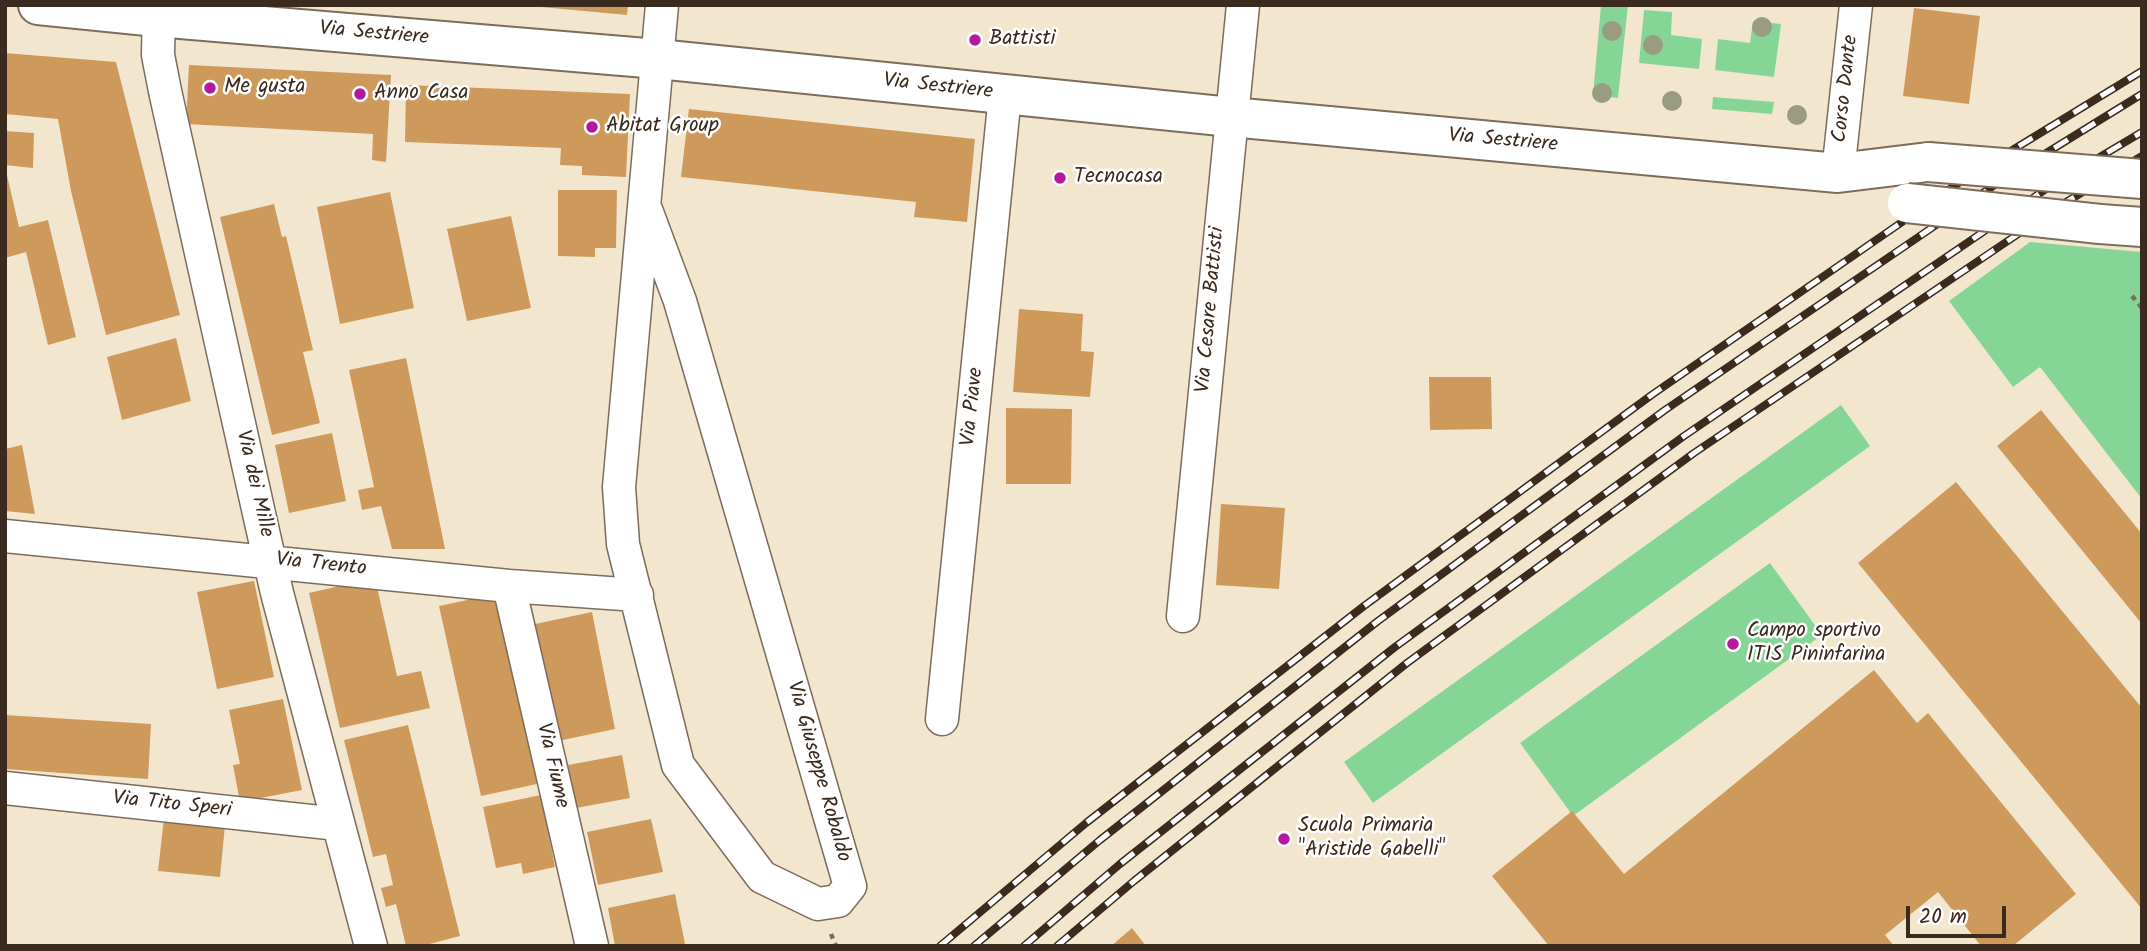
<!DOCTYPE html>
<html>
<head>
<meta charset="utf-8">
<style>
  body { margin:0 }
  #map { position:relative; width:2147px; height:951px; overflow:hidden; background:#f2e7ce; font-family:Kalam,sans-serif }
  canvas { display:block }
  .frame { position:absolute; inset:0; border:7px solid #3b2a1e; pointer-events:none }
  .scale { position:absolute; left:1906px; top:906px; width:100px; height:32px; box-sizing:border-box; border:4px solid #3b2a1e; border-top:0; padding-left:9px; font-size:21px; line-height:24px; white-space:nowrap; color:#3b2a1e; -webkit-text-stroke:5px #fff; paint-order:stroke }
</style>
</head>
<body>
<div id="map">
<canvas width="2147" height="951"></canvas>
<div class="frame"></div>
<div class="scale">20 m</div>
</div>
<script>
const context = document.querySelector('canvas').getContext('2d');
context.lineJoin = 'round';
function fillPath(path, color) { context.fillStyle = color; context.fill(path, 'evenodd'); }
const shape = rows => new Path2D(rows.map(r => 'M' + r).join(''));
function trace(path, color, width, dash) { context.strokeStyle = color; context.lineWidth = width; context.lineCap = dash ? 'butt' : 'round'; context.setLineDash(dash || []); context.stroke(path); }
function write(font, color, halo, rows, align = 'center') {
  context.font = font + ' Kalam,sans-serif'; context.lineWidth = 5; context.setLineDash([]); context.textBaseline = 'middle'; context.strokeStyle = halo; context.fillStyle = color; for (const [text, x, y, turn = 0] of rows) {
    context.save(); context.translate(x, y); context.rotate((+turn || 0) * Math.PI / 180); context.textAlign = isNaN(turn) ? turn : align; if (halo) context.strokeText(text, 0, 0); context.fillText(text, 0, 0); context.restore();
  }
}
fillPath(shape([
  [1601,5,1628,5,1618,98,1593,95],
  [1644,10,1672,12,1671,35,1702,39,1699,69,1639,63],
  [1753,21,1781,24,1774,77,1715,70,1718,39,1750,43],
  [1713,97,1774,102,1772,114,1712,109],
  [2030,242,2142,252,2142,499,2040,367,2013,387,1949,301],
  [1841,405,1870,446,1373,803,1344,762],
  [1770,563,1822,635,1573,816,1520,743]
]), '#85d696');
fillPath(shape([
  [541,5,628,5,627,15,541,7],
  [1914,8,1980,16,1969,104,1903,96],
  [5,53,116,62,180,315,106,335,71,191,58,119,5,114],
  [189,65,391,75,386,162,372,160,373,134,186,124],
  [406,85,630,94,626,177,582,175,582,166,560,165,561,148,405,142],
  [689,109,975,139,967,222,914,217,916,202,681,177],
  [5,131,34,133,33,168,5,165],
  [6,171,19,227,48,220,76,337,48,345,26,252,5,258],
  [558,190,617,190,616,248,595,248,595,257,558,256],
  [390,192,414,308,340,324,317,207],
  [274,204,282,237,286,236,313,350,303,352,320,423,272,435,220,217],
  [511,216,531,308,467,321,447,229],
  [1019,309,1083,314,1081,351,1094,352,1090,397,1013,392],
  [176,338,191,401,122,420,107,357],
  [406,358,445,549,392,549,381,506,362,510,358,490,374,487,349,370],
  [1429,377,1491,377,1492,429,1430,430],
  [1006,408,1072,409,1071,484,1006,484],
  [2041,410,2142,534,2142,624,1997,446],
  [332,433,346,501,289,513,275,445],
  [22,445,35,514,5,511,5,449],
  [1956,482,2142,708,2142,909,1858,563],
  [1221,504,1285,508,1279,589,1216,585],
  [375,578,397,676,421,671,430,708,340,728,309,593],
  [254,581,274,677,217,689,197,592],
  [496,594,537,784,481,796,439,606],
  [592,612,615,729,558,741,535,624],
  [1874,670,1917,723,1928,713,2076,894,2013,946,1981,946,1938,892,1885,935,1894,946,1549,946,1492,876,1572,811,1624,874],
  [283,699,302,790,240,802,233,765,240,764,229,710],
  [5,715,151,724,148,779,5,769],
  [408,725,460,936,422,946,406,946,396,904,386,907,381,888,393,885,386,854,373,857,344,740],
  [622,755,630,798,576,808,568,765],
  [541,795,555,867,523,874,521,863,496,868,483,807],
  [164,818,225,825,220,877,158,871],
  [651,819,663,872,598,885,587,832],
  [675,894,685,944,615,946,608,908],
  [1132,928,1146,946,1111,946]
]), '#ce9a5c');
const minor = shape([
  [159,5,158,55,165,91,260,518,277,593,371,946],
  [1838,173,1856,5],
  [645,207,680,301,850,886,838,901,818,904,762,877,678,765,623,544,619,487,662,5],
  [5,536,509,586,637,595],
  [509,586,592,946],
  [1183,616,1243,5],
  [942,719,1005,95],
  [5,788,338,824]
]);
const major = shape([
  [38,5,157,17,658,59,1231,117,1838,173,1928,162],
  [2100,224,2142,227]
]);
trace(minor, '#7b6c5c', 35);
trace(major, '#7b6c5c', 42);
trace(shape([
  [2132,296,2142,308],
  [831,934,836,946]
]), '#7b6c5c', 4.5, [5, 5]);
trace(minor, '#fff', 32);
trace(major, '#fff', 38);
const rail = shape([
  [940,946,1086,823,1364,606,1653,394,1960,182,2142,71],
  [974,946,1100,840,1378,621,1665,410,1996,184,2142,94],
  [1024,946,1120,864,1395,647,1684,436,2046,189,2142,132],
  [1057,946,1134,881,1407,663,1694,453,2058,207,2142,156]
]);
trace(rail, '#3b2a1e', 8);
trace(rail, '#fff', 5, [16]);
const majorBridge = shape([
  [1928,162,2142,179],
  [1907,203,2100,224]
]);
trace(majorBridge, '#7b6c5c', 42, []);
trace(majorBridge, '#fff', 38);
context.fillStyle = '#999c81';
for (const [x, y] of [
  [1762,27],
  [1612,31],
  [1653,45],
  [1602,93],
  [1672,101],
  [1797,115]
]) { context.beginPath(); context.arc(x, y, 10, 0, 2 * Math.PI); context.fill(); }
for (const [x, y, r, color] of [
  [975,40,7,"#b5179e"],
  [210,88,7,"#b5179e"],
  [360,94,7,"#b5179e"],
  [592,127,7,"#b5179e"],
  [1060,178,7,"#b5179e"],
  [1733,644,7,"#b5179e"],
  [1284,839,7,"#b5179e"]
]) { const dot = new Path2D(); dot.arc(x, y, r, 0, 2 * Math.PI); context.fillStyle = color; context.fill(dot); trace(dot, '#fff', 2.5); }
write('21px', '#3b2a1e', '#fff', [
  ["Via Sestriere",374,35,5],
  ["Via Sestriere",938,88,6],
  ["Corso Dante",1847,89,-84],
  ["Via Sestriere",1503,142,5],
  ["Via Cesare Battisti",1212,310,-85],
  ["Via Piave",974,407,-84],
  ["Via dei Mille",253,484,77],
  ["Via Trento",321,566,6],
  ["Via Fiume",551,766,77],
  ["Via Giuseppe Robaldo",817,772,74],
  ["Via Tito Speri",172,806,6]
]);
write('21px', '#3b2a1e', '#fff', [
  ["Battisti",989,40],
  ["Me gusta",224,88],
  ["Anno Casa",374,94],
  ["Abitat Group",606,127],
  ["Tecnocasa",1074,178],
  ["Campo sportivo",1747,632],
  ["ITIS Pininfarina",1747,656],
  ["Scuola Primaria",1298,827],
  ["\"Aristide Gabelli\"",1298,851]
], 'left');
</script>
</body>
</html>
